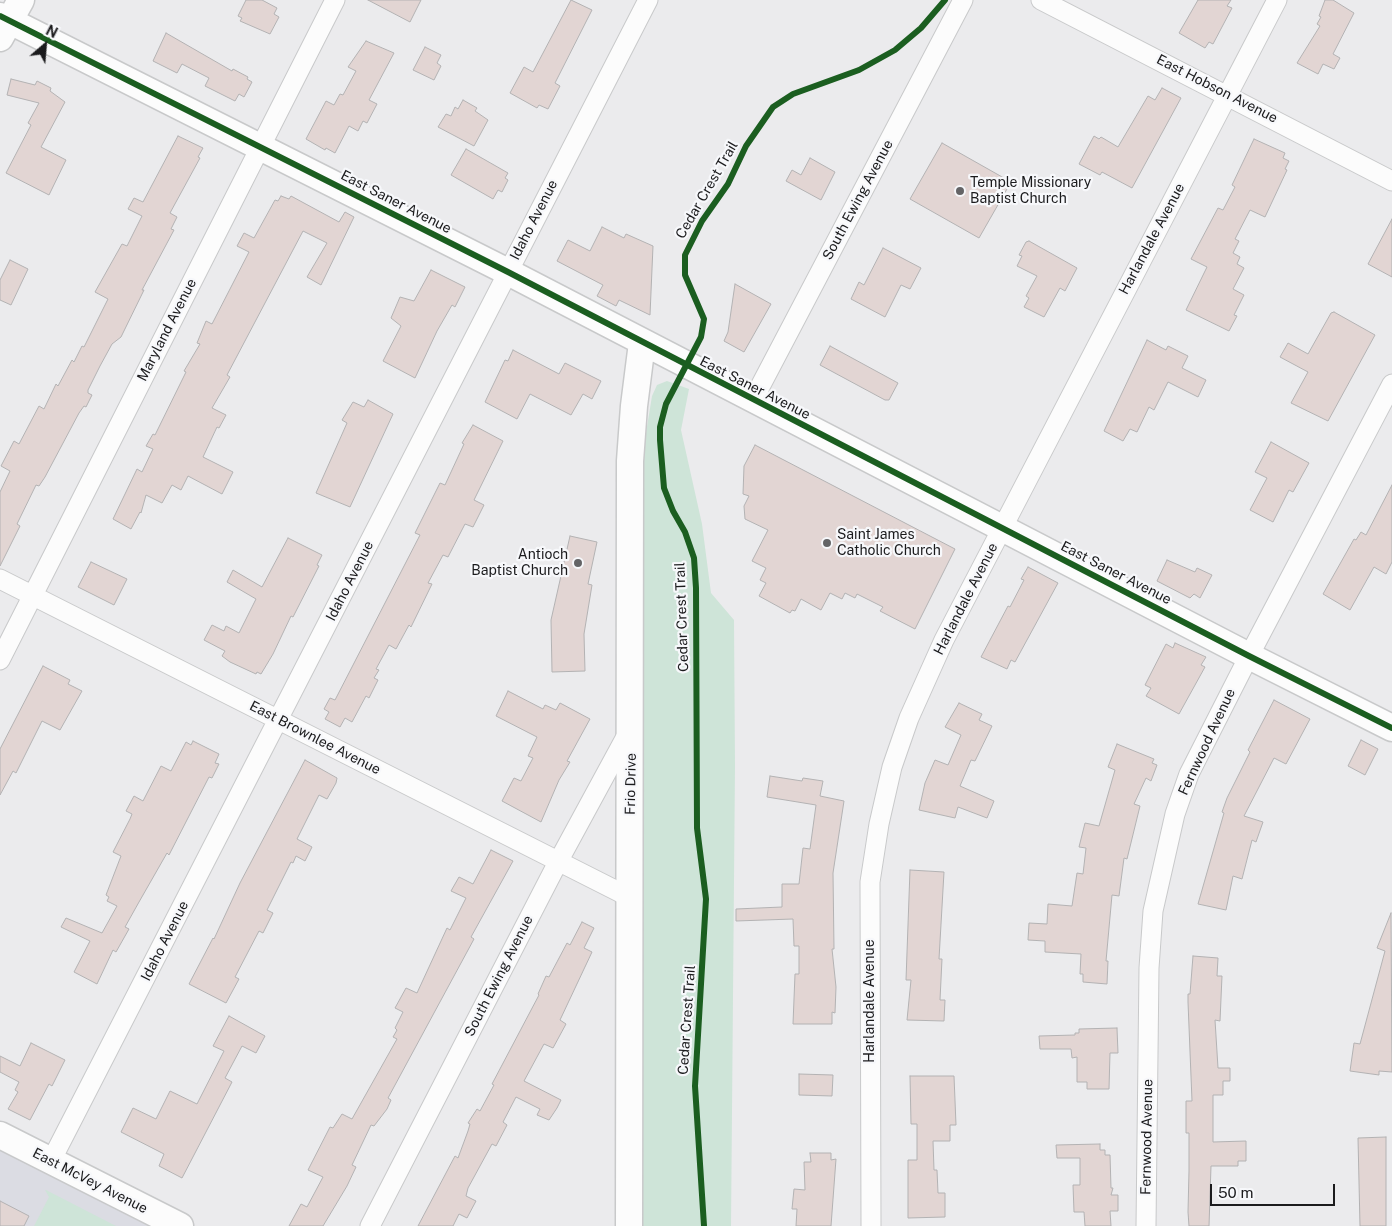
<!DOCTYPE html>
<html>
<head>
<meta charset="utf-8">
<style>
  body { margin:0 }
  #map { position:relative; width:1392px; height:1226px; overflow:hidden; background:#ebebed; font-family:"Public Sans",sans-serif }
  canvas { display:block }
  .north { position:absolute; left:20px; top:20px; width:50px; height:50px; -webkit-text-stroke:4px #f7f8fb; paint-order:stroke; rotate:27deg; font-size:14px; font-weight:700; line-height:20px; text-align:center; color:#1b1b1d }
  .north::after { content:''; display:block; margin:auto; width:18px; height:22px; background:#1b1b1d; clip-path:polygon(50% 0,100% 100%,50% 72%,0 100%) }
  .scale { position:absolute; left:1210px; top:1184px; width:125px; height:22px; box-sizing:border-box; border:2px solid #1b1b1d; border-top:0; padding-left:6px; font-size:15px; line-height:18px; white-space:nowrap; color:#1b1b1d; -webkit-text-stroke:4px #f7f8fb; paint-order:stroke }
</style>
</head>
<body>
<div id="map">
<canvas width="1392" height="1226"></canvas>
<div class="north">N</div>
<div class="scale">50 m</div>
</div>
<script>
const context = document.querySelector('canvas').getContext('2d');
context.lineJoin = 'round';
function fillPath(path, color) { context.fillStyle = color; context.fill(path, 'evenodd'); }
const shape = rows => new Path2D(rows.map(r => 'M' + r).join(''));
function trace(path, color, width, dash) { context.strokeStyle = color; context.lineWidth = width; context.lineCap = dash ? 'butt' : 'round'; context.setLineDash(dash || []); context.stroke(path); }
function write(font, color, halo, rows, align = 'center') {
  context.font = font + ' "Public Sans",sans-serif'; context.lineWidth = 4.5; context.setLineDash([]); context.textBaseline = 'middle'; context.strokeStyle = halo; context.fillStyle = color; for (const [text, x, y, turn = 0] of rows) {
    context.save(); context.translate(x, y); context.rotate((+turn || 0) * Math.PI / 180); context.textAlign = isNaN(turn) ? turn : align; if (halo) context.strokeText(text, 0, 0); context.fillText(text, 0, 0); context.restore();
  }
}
fillPath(shape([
  [0,1134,182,1226,0,1226]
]), '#dbdce3');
fillPath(shape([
  [667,381,689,389,681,430,702,524,711,593,734,620,735,766,731,1226,641,1226,640,470,652,396,657,385],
  [45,1190,46,1190,116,1226,34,1226,49,1197]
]), '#cee4d8');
const building = shape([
  [246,0,262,0,277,8,274,14,279,17,270,34,240,21,242,18,238,16,246,0],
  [368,0,421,0,410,22,368,0],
  [571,0,592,10,555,83,560,86,548,109,539,105,537,108,510,93,524,67,533,72,571,0],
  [1198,0,1231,0,1227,6,1232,8,1213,44,1209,42,1205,48,1179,33,1198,0],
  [1325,0,1333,0,1354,13,1333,54,1340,58,1334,69,1323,64,1318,74,1297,63,1320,26,1317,24,1321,17,1319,16,1325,0],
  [166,33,232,71,233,69,248,77,247,79,252,82,244,97,239,94,235,101,205,86,209,78,182,64,177,73,153,61,166,33],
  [366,41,394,53,369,100,377,104,367,123,363,121,358,131,349,126,335,153,326,148,325,150,306,139,326,101,334,105,340,94,343,95,356,71,348,67,366,41],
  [425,47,441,55,437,63,441,66,434,80,413,70,425,47],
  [11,79,35,85,37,81,51,88,50,91,65,102,41,147,66,160,49,195,6,173,31,125,28,123,39,103,7,95,11,79],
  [1162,88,1181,98,1132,188,1102,172,1100,175,1079,164,1094,136,1099,139,1101,137,1118,147,1148,96,1155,100,1162,88],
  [463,100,477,108,475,111,488,120,474,146,438,127,446,114,451,116,455,107,458,109,463,100],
  [178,136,203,148,198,157,200,158,170,213,177,217,171,229,174,230,142,290,144,290,121,337,112,344,100,366,88,390,88,393,92,395,86,407,84,406,79,413,45,477,39,486,36,485,17,524,20,526,0,566,0,492,10,471,1,466,14,441,19,444,39,406,44,409,56,384,58,386,72,360,74,362,82,346,84,347,108,299,95,292,122,244,127,246,142,216,128,209,134,198,143,202,178,136],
  [1254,139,1285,153,1283,158,1289,161,1285,169,1287,170,1265,217,1250,210,1235,239,1239,241,1233,253,1240,257,1237,264,1244,268,1233,289,1244,295,1234,315,1237,316,1229,331,1186,310,1207,267,1191,259,1218,208,1223,210,1235,187,1232,185,1254,139],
  [942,143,1011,182,979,238,910,199,942,143],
  [466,149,508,173,505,178,508,180,502,192,498,190,493,199,451,175,466,149],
  [810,158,835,172,821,200,786,181,792,170,801,175,810,158],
  [281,196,289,199,291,196,339,222,345,212,354,217,321,285,307,277,327,243,303,231,227,375,230,377,212,408,226,415,219,428,217,427,203,457,233,472,222,494,188,476,181,490,172,485,162,503,146,495,141,513,140,512,131,529,113,519,137,469,142,472,153,449,146,446,153,434,155,435,186,372,184,371,200,344,197,343,206,321,212,324,249,252,237,246,244,233,254,238,275,200,278,201,281,196],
  [1392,219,1392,277,1368,264,1392,219],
  [602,227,624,238,626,234,653,246,650,315,619,300,616,306,597,296,603,285,557,261,568,240,590,251,602,227],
  [1029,241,1077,268,1065,291,1060,288,1044,317,1024,307,1029,298,1026,296,1037,276,1017,266,1022,256,1019,255,1026,242,1029,241],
  [883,248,921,268,910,289,901,285,885,317,851,299,859,282,864,285,883,248],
  [10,260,28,269,11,305,0,300,0,280,10,260],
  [431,270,465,287,455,307,452,305,437,331,415,378,383,361,401,326,391,318,400,297,414,301,431,270],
  [735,284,771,304,744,352,724,341,728,332,735,284],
  [1334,312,1375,335,1328,421,1291,403,1308,372,1280,357,1288,343,1308,354,1331,313,1334,312],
  [1147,340,1166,350,1168,346,1188,356,1182,368,1206,380,1198,397,1168,382,1154,410,1149,407,1137,432,1130,429,1123,441,1104,431,1147,340],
  [830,346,898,383,889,400,885,400,820,365,830,346],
  [513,350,559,374,565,363,601,381,592,399,583,394,571,415,530,394,517,419,485,402,505,360,508,361,513,350],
  [368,400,393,414,350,507,316,493,347,423,342,420,353,402,364,407,368,400],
  [473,425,503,441,474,500,484,505,473,527,465,524,448,557,443,555,428,583,432,584,411,627,409,625,396,649,389,645,376,669,379,670,374,678,378,680,369,698,366,696,352,722,345,718,340,727,325,719,329,712,324,709,330,698,335,700,420,535,415,533,440,483,445,485,464,444,462,443,473,425],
  [1271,442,1309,463,1293,492,1289,490,1273,522,1250,510,1267,478,1255,472,1271,442],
  [755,445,955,549,915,629,880,611,883,607,857,594,855,598,845,593,842,599,830,593,821,610,801,599,795,611,792,610,790,613,759,596,766,583,760,580,766,568,752,561,768,530,745,519,744,506,749,496,743,494,744,466,755,445],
  [1392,485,1392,562,1386,574,1374,567,1350,610,1323,594,1354,539,1356,540,1361,532,1366,535,1392,485],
  [570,536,597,542,588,584,592,585,584,634,585,671,552,672,551,620,570,536],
  [288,538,322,555,317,565,319,566,293,617,291,616,273,654,261,674,257,672,256,674,230,662,222,656,225,651,204,640,212,625,224,631,226,626,239,633,256,599,227,582,233,570,262,587,288,538],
  [1167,560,1195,572,1197,568,1212,575,1200,598,1194,594,1190,598,1157,581,1167,560],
  [91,562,127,579,114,605,78,587,91,562],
  [1028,567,1058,583,1015,662,1011,660,1007,669,981,657,1008,606,1010,607,1024,580,1021,579,1028,567],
  [1175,643,1206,657,1201,665,1205,667,1179,714,1146,696,1151,688,1145,685,1166,644,1173,648,1175,643],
  [43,666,70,680,68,684,82,691,60,730,42,721,16,773,13,771,0,795,0,749,43,666],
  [508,691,543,709,545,705,556,710,560,703,590,719,567,761,570,762,559,780,541,822,502,801,514,778,521,781,533,758,528,756,537,737,496,716,508,691],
  [1274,700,1310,719,1286,764,1274,758,1244,816,1263,822,1256,842,1252,840,1242,879,1233,876,1226,910,1198,904,1224,813,1222,812,1227,798,1250,752,1248,750,1274,700],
  [959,703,982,714,979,720,992,726,975,761,971,760,960,786,994,801,987,818,958,807,955,818,919,810,925,783,935,760,948,765,961,735,945,727,959,703],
  [1361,740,1378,749,1365,775,1348,766,1361,740],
  [193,741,219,754,215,763,219,764,212,778,209,777,169,855,167,853,139,902,125,927,129,929,116,952,113,950,97,984,74,972,90,941,61,927,66,918,102,933,117,906,107,901,109,897,106,895,121,856,113,852,130,819,132,814,126,811,134,796,143,801,161,766,171,771,186,742,191,745,193,741],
  [1117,744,1154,759,1152,763,1157,765,1151,781,1146,778,1134,804,1140,806,1127,859,1124,858,1119,896,1112,895,1106,961,1108,961,1107,984,1083,982,1083,974,1080,974,1081,954,1045,952,1045,941,1028,940,1029,923,1047,924,1048,904,1072,906,1077,873,1083,874,1086,848,1079,847,1085,823,1099,826,1115,770,1108,767,1117,744],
  [305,760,337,778,336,783,327,799,319,795,297,839,312,847,305,861,296,856,293,863,291,862,267,910,273,913,263,933,259,931,235,977,239,979,226,1003,189,984,213,938,214,939,240,883,305,760],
  [770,776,802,781,803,778,823,781,820,796,844,801,833,873,834,949,832,949,836,987,835,1013,832,1012,832,1024,793,1024,795,974,799,974,799,946,794,946,793,919,736,921,736,909,782,907,782,884,799,884,803,848,810,849,816,805,767,797,770,776],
  [491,850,513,861,471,937,474,939,388,1098,391,1100,387,1109,374,1126,371,1125,352,1165,356,1167,347,1186,323,1226,289,1226,301,1204,307,1207,323,1177,308,1170,330,1127,333,1128,342,1114,352,1119,397,1039,393,1037,397,1030,395,1028,403,1012,395,1008,406,988,417,993,447,928,450,930,466,898,451,891,459,877,473,884,491,850],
  [910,870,944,872,939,959,942,959,940,1000,945,1000,944,1021,907,1020,911,980,906,980,910,870],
  [1391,913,1392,1072,1379,1071,1379,1075,1350,1071,1354,1043,1360,1044,1385,951,1377,948,1391,913],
  [582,922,594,928,584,948,592,952,560,1020,566,1024,553,1048,544,1044,524,1081,561,1100,557,1108,549,1120,537,1115,540,1109,516,1097,503,1122,507,1125,496,1146,492,1144,468,1188,466,1196,476,1201,467,1218,459,1214,453,1226,418,1226,455,1156,458,1158,468,1131,470,1124,468,1123,477,1109,480,1111,494,1085,492,1084,539,995,538,994,546,976,549,977,567,943,570,945,582,922],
  [1193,956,1218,958,1217,976,1222,976,1220,1021,1215,1020,1218,1068,1230,1068,1230,1081,1223,1081,1223,1095,1213,1095,1213,1142,1246,1141,1246,1161,1238,1161,1238,1166,1211,1166,1209,1226,1189,1226,1188,1212,1189,1171,1189,1133,1186,1133,1186,1101,1192,1101,1188,1002,1188,994,1190,994,1193,956],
  [229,1016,265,1036,256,1053,242,1046,225,1078,232,1082,182,1178,159,1166,164,1154,121,1132,133,1108,156,1119,170,1091,197,1104,224,1051,213,1046,229,1016],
  [1117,1028,1118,1053,1110,1053,1109,1089,1087,1089,1087,1082,1077,1082,1077,1057,1072,1058,1071,1049,1040,1049,1039,1036,1075,1035,1075,1033,1079,1033,1079,1029,1117,1028],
  [31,1043,65,1060,52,1086,49,1084,30,1120,8,1109,18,1092,15,1090,19,1082,0,1072,0,1056,20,1066,31,1043],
  [799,1074,833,1075,832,1096,799,1095,799,1074],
  [910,1076,954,1076,956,1125,950,1125,950,1141,933,1141,934,1170,937,1170,938,1193,945,1193,945,1217,908,1218,908,1160,917,1160,917,1124,911,1124,910,1076],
  [1386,1137,1386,1226,1360,1226,1358,1138,1386,1137],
  [1100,1144,1100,1150,1105,1150,1105,1155,1110,1155,1111,1188,1113,1188,1111,1195,1118,1195,1118,1211,1110,1211,1111,1226,1085,1226,1084,1212,1074,1212,1073,1185,1080,1185,1080,1158,1057,1158,1056,1145,1100,1144],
  [810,1153,831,1153,831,1160,836,1159,831,1226,796,1226,797,1209,792,1209,794,1189,805,1190,804,1162,811,1162,810,1153],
  [0,1201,29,1216,24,1226,0,1226,0,1201]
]);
fillPath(building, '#e2d5d3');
trace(building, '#b3b2b3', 1);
const street = shape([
  [1041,0,1392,181],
  [753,400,963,0],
  [0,579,629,897],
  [0,660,335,0],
  [51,1161,648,0],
  [370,1226,558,862,628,733],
  [871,1226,870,882,879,824,892,767,909,718,944,640,1277,0],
  [1146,1226,1149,968,1153,911,1175,814,1189,774,1249,656,1392,384]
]);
const secondary = shape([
  [0,16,508,272,1249,656,1392,728],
  [0,38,21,0],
  [0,1135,180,1226],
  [629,1226,630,461,634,406,642,343]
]);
trace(street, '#c8c9ca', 21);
trace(secondary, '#c8c9ca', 29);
trace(street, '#fcfcfc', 19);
trace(secondary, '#fcfcfc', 26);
trace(shape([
  [0,16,508,272,1249,656,1392,728],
  [704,1226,695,1086,706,899,697,828,696,588,694,558,685,532,673,511,664,488,660,440,660,427,666,404,701,337,704,319,685,275,685,255,702,221,728,184,746,146,773,107,793,94,859,70,895,50,921,28,945,0]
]), '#1b5e20', 6);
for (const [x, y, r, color] of [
  [960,191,5,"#646466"],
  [827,543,5,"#646466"],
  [578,563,5,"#646466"]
]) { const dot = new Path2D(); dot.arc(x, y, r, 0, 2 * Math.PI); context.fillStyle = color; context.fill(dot); trace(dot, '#f7f8fb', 2); }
write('14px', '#1b1b1d', '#f7f8fb', [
  ["East Hobson Avenue",1217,89,27],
  ["Cedar Crest Trail",707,190,-60],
  ["South Ewing Avenue",858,200,-62],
  ["East Saner Avenue",396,202,27],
  ["Idaho Avenue",534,220,-63],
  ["Harlandale Avenue",1152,239,-62],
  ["Maryland Avenue",167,330,-63],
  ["East Saner Avenue",755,388,27],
  ["East Saner Avenue",1116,573,27],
  ["Idaho Avenue",350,581,-63],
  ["Harlandale Avenue",966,599,-63],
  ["Cedar Crest Trail",682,617,-92],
  ["East Brownlee Avenue",315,738,27],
  ["Fernwood Avenue",1207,742,-65],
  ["Frio Drive",631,784,-89],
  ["Idaho Avenue",165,941,-63],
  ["South Ewing Avenue",499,976,-63],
  ["Harlandale Avenue",870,1001,-90],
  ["Cedar Crest Trail",687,1020,-86],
  ["Fernwood Avenue",1147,1137,-89],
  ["East McVey Avenue",90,1181,27]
]);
write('14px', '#1b1b1d', '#f7f8fb', [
  ["Temple Missionary",970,183],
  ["Baptist Church",970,199],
  ["Saint James",837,535],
  ["Catholic Church",837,551],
  ["Antioch",568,555,"right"],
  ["Baptist Church",568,571,"right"]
], 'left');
</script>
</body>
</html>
